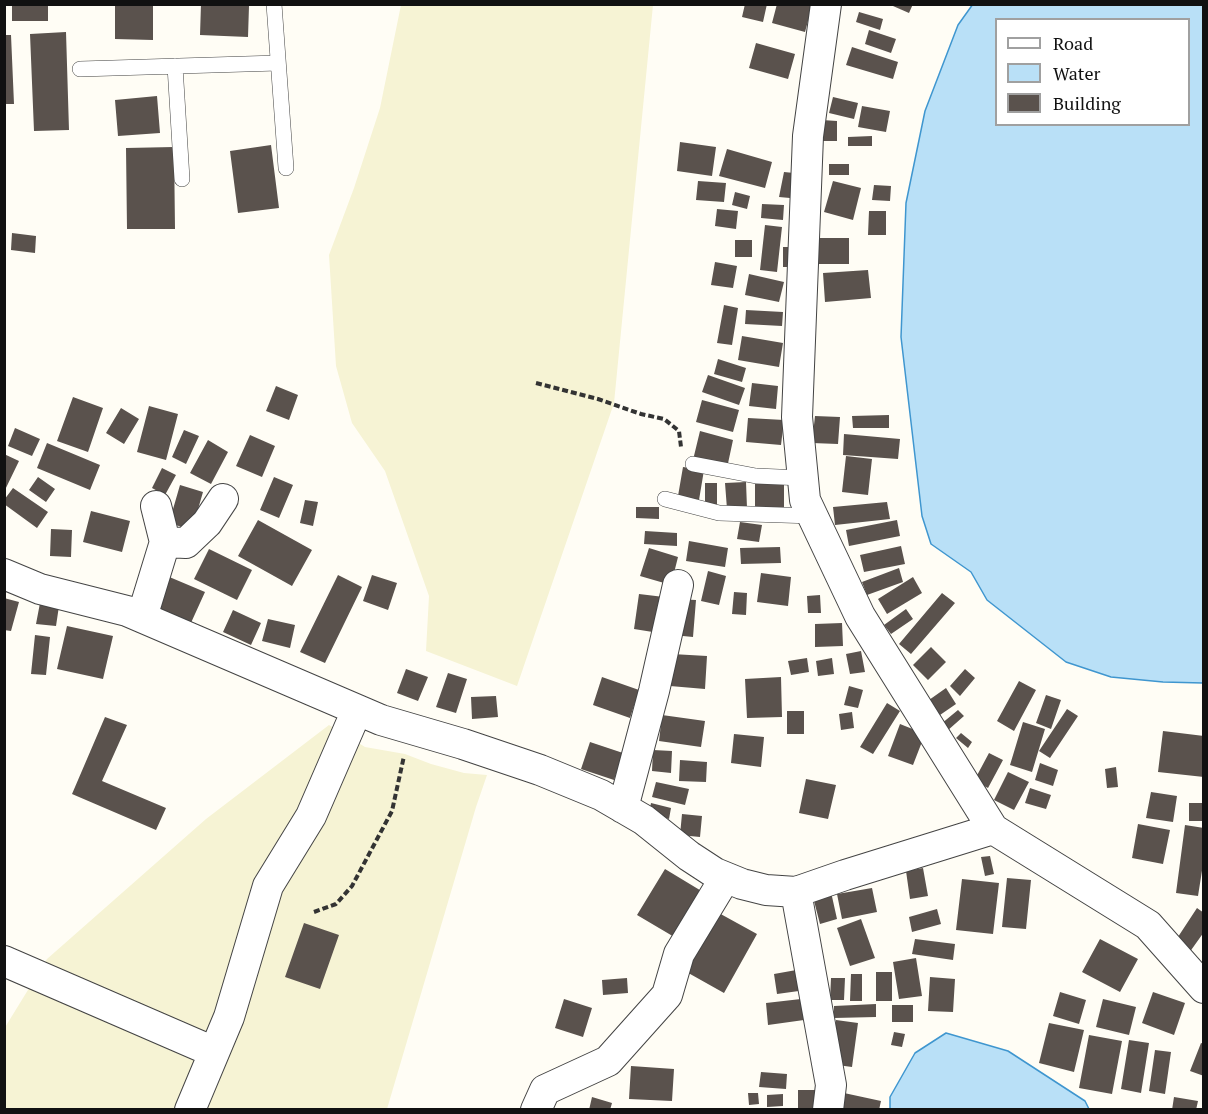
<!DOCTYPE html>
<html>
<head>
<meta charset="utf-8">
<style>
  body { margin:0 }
  #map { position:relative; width:1208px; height:1114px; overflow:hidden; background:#fffdf5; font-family:"PT Serif",serif }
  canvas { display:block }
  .frame { position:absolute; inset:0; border:6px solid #111; pointer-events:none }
  .legend { position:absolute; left:995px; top:18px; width:195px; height:108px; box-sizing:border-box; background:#fff; border:2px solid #a0a0a0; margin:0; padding:8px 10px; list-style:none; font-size:18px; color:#111 }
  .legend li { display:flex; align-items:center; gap:12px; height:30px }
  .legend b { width:30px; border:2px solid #a0a0a0 }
</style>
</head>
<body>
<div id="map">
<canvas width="1208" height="1114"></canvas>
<div class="frame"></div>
<ul class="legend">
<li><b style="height:8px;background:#fff"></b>Road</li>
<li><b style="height:16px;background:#b9e0f7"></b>Water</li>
<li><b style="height:16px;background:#5a524d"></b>Building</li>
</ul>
</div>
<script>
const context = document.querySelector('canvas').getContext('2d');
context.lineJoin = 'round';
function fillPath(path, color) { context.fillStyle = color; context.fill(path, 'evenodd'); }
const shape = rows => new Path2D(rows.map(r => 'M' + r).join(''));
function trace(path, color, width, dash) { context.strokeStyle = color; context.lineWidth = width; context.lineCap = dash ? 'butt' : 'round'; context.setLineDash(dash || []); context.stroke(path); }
fillPath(shape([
  [401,5,653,5,614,403,517,686,426,651,429,596,385,471,352,423,336,366,329,255,354,188,380,108],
  [329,725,365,747,405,754,431,764,464,773,487,775,476,807,387,1109,5,1109,4,1029,47,959,206,819]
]), '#f6f3d4');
const water = shape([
  [973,4,1203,5,1203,683,1163,682,1111,677,1066,662,987,600,971,572,931,544,922,516,901,337,906,203,925,111,958,25,973,4],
  [996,20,1188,20,1188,124,996,124,996,20],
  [946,1033,1008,1051,1085,1101,1089,1109,890,1109,890,1097,915,1053,946,1033]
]);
fillPath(water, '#b9e0f7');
trace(water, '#3f96cf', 1.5);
fillPath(shape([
  [12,4,48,4,48,21,12,21],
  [115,4,153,4,153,40,115,39],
  [201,4,249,6,248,37,200,35],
  [745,4,767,4,763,22,742,17],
  [777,4,812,6,805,32,772,23],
  [894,4,913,4,909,13,893,6],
  [859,12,883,19,880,30,856,22],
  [869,30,896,39,891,53,865,44],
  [66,32,69,130,34,131,30,34],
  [4,35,11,35,14,104,4,104],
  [756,43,795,54,788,79,749,68],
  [852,47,898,62,893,79,846,65],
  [157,96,160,133,118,136,115,100],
  [833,97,858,103,854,119,829,113],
  [862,106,890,111,886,132,858,127],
  [822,120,837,121,837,141,821,141],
  [872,136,872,146,848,146,848,137],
  [680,142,716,147,712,176,677,171],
  [271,145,279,208,238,213,230,151],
  [174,147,175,229,127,229,126,148],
  [727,149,772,162,765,188,719,176],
  [829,164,849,164,849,175,829,175],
  [784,172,794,173,790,198,779,197],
  [698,181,726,183,724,202,696,200],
  [833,181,861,188,853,220,824,212],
  [874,185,891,186,890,201,872,200],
  [735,192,750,196,747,209,732,205],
  [762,204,784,205,783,220,761,218],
  [717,209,738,211,736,229,715,226],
  [869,211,886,211,886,235,868,235],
  [765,225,782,227,777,272,760,270],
  [12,233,36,236,35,253,11,250],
  [818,238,849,238,849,264,818,264],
  [735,240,752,240,752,257,735,257],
  [783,247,788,247,788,267,783,267],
  [715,262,737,266,733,288,711,285],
  [868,270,871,298,825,302,823,273],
  [749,274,784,282,779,302,745,295],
  [724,305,738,308,732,345,717,343],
  [746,310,783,312,782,326,745,324],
  [742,336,783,343,779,367,738,360],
  [718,359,746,368,742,382,714,374],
  [708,375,745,388,739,405,702,392],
  [752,383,778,386,776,409,749,406],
  [276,386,298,395,289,420,266,411],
  [73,397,103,408,88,452,57,441],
  [702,400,739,410,733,432,696,422],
  [149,406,178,414,166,460,137,452],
  [121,408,139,419,124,444,106,433],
  [889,415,889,428,853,428,852,416],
  [815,416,840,417,838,444,812,443],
  [748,418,784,420,781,445,746,442],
  [15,428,40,439,32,456,8,446],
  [184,430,199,436,186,464,172,457],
  [700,431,733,440,727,468,693,460],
  [844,434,900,439,898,459,843,455],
  [250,435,275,446,262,477,236,466],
  [208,440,228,452,211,484,190,473],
  [47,443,100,465,90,490,37,468],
  [4,454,19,461,4,492],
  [846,456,872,459,868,495,842,492],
  [683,467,704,470,699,500,678,496],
  [162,468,176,475,165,495,152,488],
  [38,477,55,489,46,502,29,490],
  [274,477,293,485,279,518,260,510],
  [746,482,747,508,727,509,725,483],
  [705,483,717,483,717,508,705,508],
  [755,483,784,483,784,514,755,514],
  [180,485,203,492,192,530,169,523],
  [13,488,48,512,37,528,4,504,4,500],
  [305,500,318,502,313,526,300,523],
  [887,502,890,519,835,525,833,507],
  [636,507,659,507,659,519,636,518],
  [91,511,130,521,122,552,83,542],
  [258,520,312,550,292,586,238,556],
  [897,520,900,536,849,546,846,530],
  [740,522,762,525,759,542,737,539],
  [51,529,72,530,71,557,50,556],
  [645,531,677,533,677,546,644,544],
  [689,541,728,548,725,567,686,561],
  [901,546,905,564,864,572,860,555],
  [780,547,781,563,741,564,740,548],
  [649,548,678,557,671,585,640,576],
  [209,549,252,570,237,600,194,579],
  [899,568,903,582,867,595,862,582],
  [708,571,726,576,719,605,701,601],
  [761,573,791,577,788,606,757,602],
  [338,575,362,587,325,663,300,652],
  [372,575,397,583,388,610,363,601],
  [167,576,205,592,190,625,152,608],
  [913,577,922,593,887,614,878,599],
  [734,592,747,593,746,615,732,614],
  [942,593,955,603,911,654,899,644],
  [639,594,664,597,659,633,634,629],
  [820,595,821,613,808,613,807,596],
  [4,598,19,602,11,631,4,630],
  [676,599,696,600,693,637,673,635],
  [40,603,59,606,56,626,36,624],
  [906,609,913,619,891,634,884,625],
  [233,610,261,623,251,645,223,632],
  [268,619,295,625,290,648,262,641],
  [842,623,843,646,815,647,815,624],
  [67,626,113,636,103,679,57,669],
  [35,635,50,637,46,675,31,674],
  [931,647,946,662,928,680,913,665],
  [861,651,865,672,850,674,846,654],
  [672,654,707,656,705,689,670,686],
  [807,658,809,672,791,675,788,661],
  [832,658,834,674,818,676,816,661],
  [406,669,428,677,418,701,397,693],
  [965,669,975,678,960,696,950,686],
  [448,673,467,679,456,713,436,707],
  [602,677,639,690,630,718,593,705],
  [781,677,782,717,747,718,745,679],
  [1019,681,1036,690,1014,731,997,721],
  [849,686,863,690,858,708,844,705],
  [946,688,956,704,940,715,929,700],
  [1046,695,1061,700,1051,729,1036,723],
  [496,696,498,717,472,719,471,697],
  [887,703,900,711,873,754,860,747],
  [1067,709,1078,716,1050,758,1039,751],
  [958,710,964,716,947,731,941,724],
  [787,711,804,711,804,734,787,734],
  [852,712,854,728,841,730,839,714],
  [662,715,705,721,701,747,659,741],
  [105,717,127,725,102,781,166,808,156,830,72,794],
  [1023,722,1045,729,1032,772,1010,765],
  [900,724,925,734,913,765,888,756],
  [1163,731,1204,736,1204,777,1158,772],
  [961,733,972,742,968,748,956,738],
  [734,734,764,737,761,767,731,763],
  [590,742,623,753,614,780,581,769],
  [653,750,672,751,671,773,652,771],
  [989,753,1003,760,988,788,974,781],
  [680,760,707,762,706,782,679,781],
  [1040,763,1058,770,1053,786,1035,780],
  [1116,767,1118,787,1107,788,1105,769],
  [1008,772,1029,782,1014,810,994,800],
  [806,779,836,785,828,819,799,813],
  [656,782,689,789,685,805,652,797],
  [1030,788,1051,795,1046,809,1025,803],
  [1151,792,1177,796,1173,822,1146,818],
  [651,803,671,808,669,819,649,813],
  [1189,803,1204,803,1204,821,1189,821],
  [682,814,702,816,700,837,680,835],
  [1138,824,1170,830,1163,864,1132,858],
  [1185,825,1204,828,1204,858,1198,896,1176,893],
  [990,856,994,874,985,876,981,857],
  [923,868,928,896,910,899,906,871],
  [665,869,708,895,681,941,637,915],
  [1007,878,1031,880,1026,929,1002,927],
  [962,879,999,883,993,934,956,930],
  [872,888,877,912,842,919,837,894],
  [831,892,837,919,820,924,813,897],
  [1197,908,1204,913,1204,932,1189,953,1174,943],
  [937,909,941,924,912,932,909,917],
  [717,912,757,934,724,993,683,970],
  [861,919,875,958,850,966,837,928],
  [304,923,339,935,320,989,285,977],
  [915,939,955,944,953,960,912,954],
  [1100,939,1138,959,1120,992,1082,972],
  [916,958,922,996,899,999,893,962],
  [802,969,806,990,777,994,774,974],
  [876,972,892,972,892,1001,876,1001],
  [851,974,862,974,862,1001,850,1001],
  [930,977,955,979,953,1012,928,1011],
  [627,978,628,993,603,995,602,980],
  [831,978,845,978,844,1000,830,1000],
  [1060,992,1086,1000,1079,1024,1053,1016],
  [1153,992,1185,1003,1174,1035,1142,1023],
  [564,999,592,1008,583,1037,555,1028],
  [801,999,804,1020,768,1025,766,1003],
  [1103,999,1136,1007,1129,1035,1096,1027],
  [876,1004,876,1017,834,1018,834,1006],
  [892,1005,913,1005,913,1022,892,1022],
  [836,1020,858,1023,852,1067,830,1064],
  [1049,1023,1084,1030,1074,1072,1039,1063],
  [894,1032,905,1034,902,1047,891,1045],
  [1089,1035,1122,1041,1112,1094,1079,1088],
  [1129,1040,1149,1043,1141,1093,1121,1089],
  [1201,1043,1204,1044,1204,1076,1190,1071],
  [1155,1050,1171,1052,1165,1094,1149,1091],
  [631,1066,674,1069,672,1101,629,1099],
  [761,1072,787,1074,786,1089,759,1087],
  [798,1090,822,1090,822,1110,798,1110],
  [748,1093,758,1093,759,1104,749,1105],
  [844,1093,881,1101,879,1110,841,1110],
  [783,1094,783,1106,767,1107,767,1095],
  [592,1097,612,1103,610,1110,589,1110],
  [1174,1097,1198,1101,1196,1110,1172,1110]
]), '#5a524d');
const lane = shape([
  [274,4,286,168],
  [175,66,182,179],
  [80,69,278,63],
  [693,464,756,476,803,478],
  [665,499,719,513,813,516]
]);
const street = shape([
  [826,4,808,136,797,417,805,500,860,616,993,829,1148,925,1204,988],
  [165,542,186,543,207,523,223,499],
  [4,574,40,589,127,611,381,720,463,744,540,770,601,795,644,820,689,856,715,873,742,884,766,890,796,892,845,875,993,829],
  [142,617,165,542,156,506],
  [623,808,654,691,678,585],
  [796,892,831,1085,828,1110],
  [4,961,214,1052],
  [190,1110,229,1017,268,886,311,816,357,710],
  [536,1110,545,1090,608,1061,667,995,679,954,725,878]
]);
trace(lane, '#444', 16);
trace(street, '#444', 32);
trace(shape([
  [536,383,598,399,641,414,664,419,679,431,681,447],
  [314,912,336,904,352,886,392,811,404,756]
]), '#333', 4, [6, 3]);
trace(lane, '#fff', 15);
trace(street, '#fff', 30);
</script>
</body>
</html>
